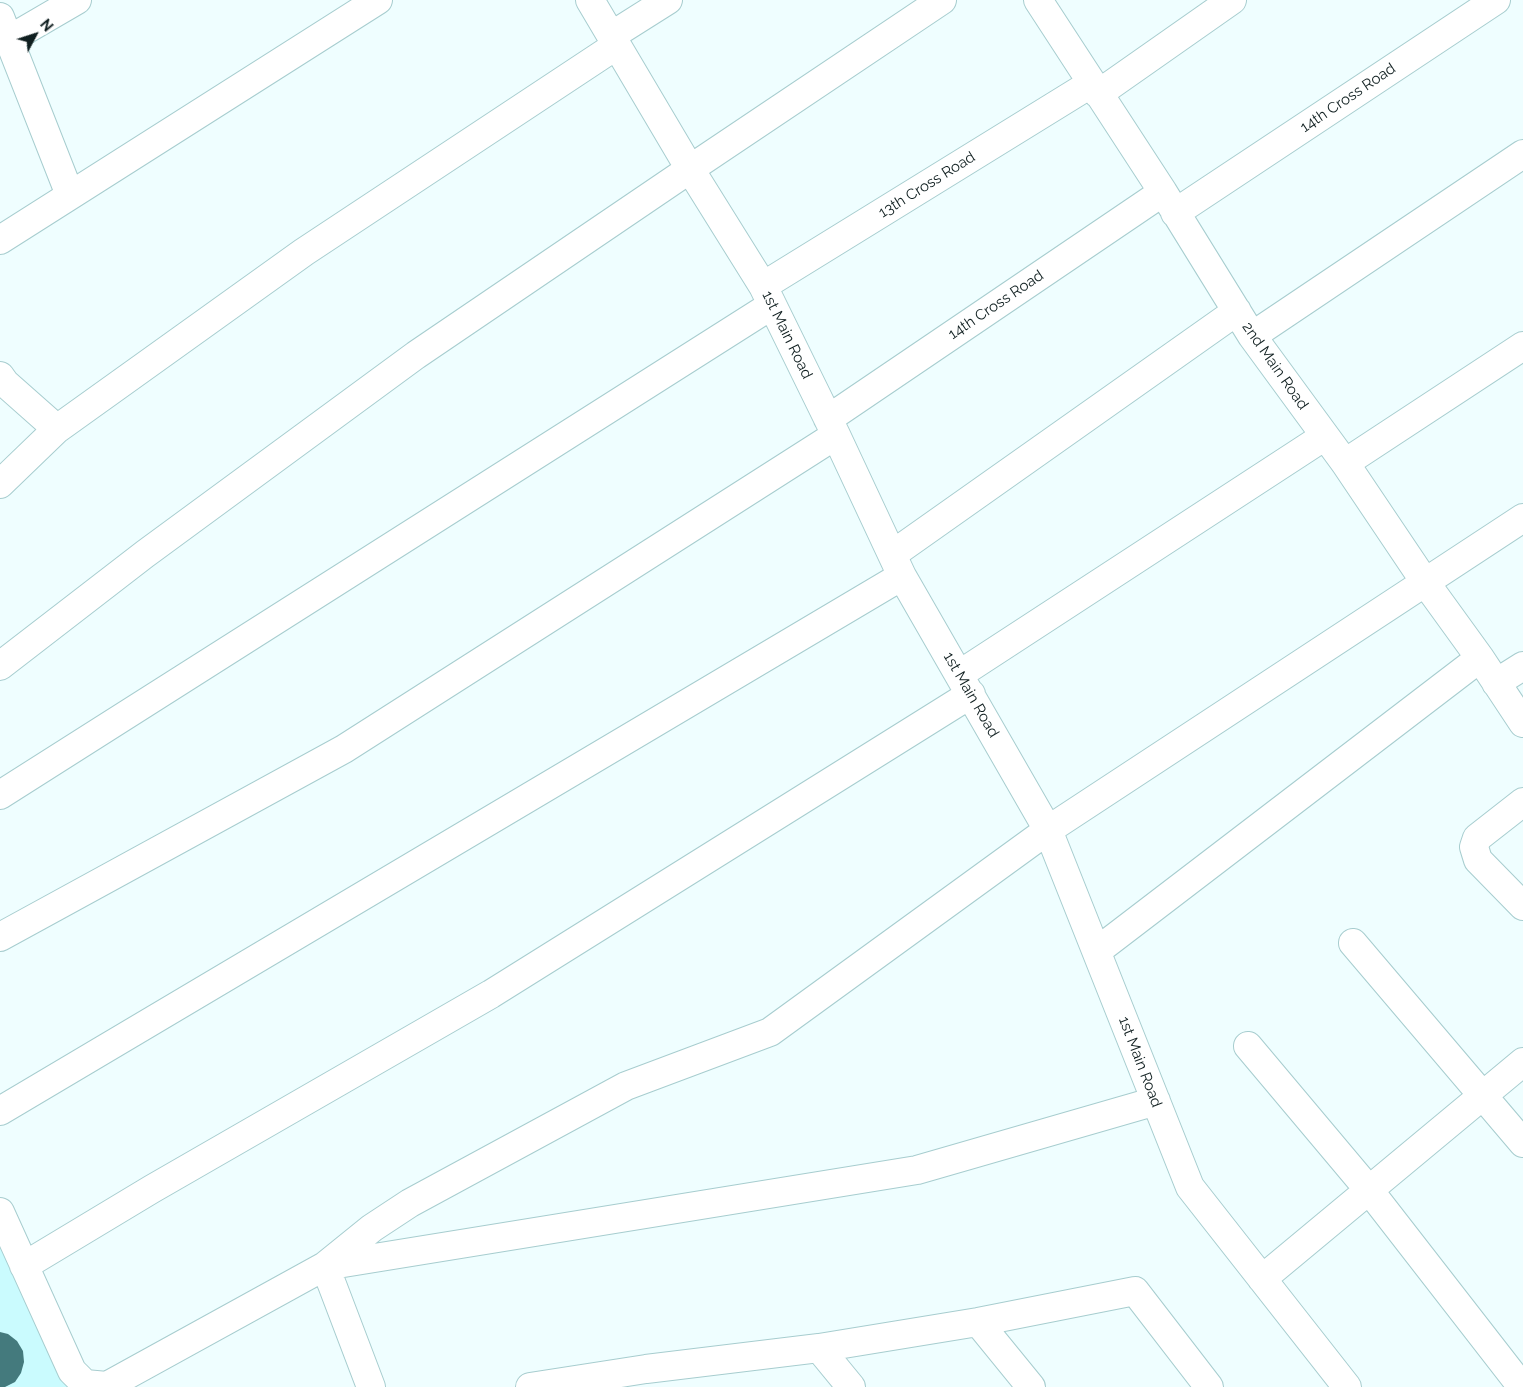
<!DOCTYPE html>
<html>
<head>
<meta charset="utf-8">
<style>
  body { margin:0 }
  #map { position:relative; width:1523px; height:1387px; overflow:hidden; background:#effeff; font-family:Raleway,sans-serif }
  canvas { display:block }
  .north { position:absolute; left:10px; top:10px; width:50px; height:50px; -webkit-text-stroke:4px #fff; paint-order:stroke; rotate:50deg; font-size:14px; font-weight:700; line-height:20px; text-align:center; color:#101f20 }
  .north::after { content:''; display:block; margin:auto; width:18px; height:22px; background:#101f20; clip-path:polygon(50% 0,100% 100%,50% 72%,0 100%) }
</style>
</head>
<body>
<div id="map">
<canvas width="1523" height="1387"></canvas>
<div class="north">N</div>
</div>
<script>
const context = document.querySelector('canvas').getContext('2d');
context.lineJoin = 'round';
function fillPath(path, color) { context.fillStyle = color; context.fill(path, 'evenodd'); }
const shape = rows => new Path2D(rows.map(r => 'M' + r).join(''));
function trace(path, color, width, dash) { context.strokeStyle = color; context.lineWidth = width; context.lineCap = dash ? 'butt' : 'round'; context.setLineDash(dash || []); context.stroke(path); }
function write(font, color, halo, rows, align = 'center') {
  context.font = font + ' Raleway,sans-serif'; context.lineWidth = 4.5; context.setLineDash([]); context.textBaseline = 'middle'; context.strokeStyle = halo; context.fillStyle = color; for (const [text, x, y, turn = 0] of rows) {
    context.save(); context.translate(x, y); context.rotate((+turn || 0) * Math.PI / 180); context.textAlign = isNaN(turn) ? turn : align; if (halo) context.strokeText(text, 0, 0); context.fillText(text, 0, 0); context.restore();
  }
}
fillPath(shape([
  [0,1240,73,1387,0,1387]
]), '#cafbfe');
fillPath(shape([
  [0,1332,8,1334,17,1341,23,1351,24,1362,21,1373,15,1382,5,1387,0,1387]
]), '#447a7d');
const minor = shape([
  [590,0,690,169,763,286,836,435,902,576,1048,830,1190,1187,1347,1387],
  [1038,0,1163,192,1252,336,1345,463,1425,582,1480,658,1523,723],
  [0,17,70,195],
  [611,36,668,0],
  [10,39,77,0],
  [1098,94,1232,0],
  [1175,213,1496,0],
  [0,240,378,0],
  [763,286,1092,83],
  [1252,336,1523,154],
  [0,376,5,383,57,429],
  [828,419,1163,192],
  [1345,463,1523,346],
  [0,484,57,429,304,252,617,45],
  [893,554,1237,311],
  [0,666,145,554,416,355,690,169,942,0],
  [960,674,1325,436],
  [1496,683,1523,666],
  [0,795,772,305],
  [1523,802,1477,838,1474,847,1478,860,1523,906],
  [0,937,344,749,836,435],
  [1353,943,1523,1143],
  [1097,951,1480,658],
  [1248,1046,1369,1190,1522,1387],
  [0,1111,902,576],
  [0,1212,72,1371,85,1384,107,1386,325,1266,917,1170,1156,1101],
  [24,1266,152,1189,491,994,971,694],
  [1262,1279,1523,1062],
  [978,1322,1031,1387],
  [819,1348,851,1387],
  [371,1387,325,1266,372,1228,410,1203,626,1086,770,1032,1048,830,1523,518],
  [530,1387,646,1369,819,1348,978,1322,1135,1291,1209,1387]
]);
trace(minor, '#a7cdcf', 30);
trace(minor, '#fff', 28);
write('15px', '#101f20', '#fff', [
  ["14th Cross Road",1348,98,-34],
  ["13th Cross Road",927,185,-32],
  ["14th Cross Road",996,305,-34],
  ["1st Main Road",787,335,64],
  ["2nd Main Road",1275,366,55],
  ["1st Main Road",971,695,60],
  ["1st Main Road",1140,1062,69]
]);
</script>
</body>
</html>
